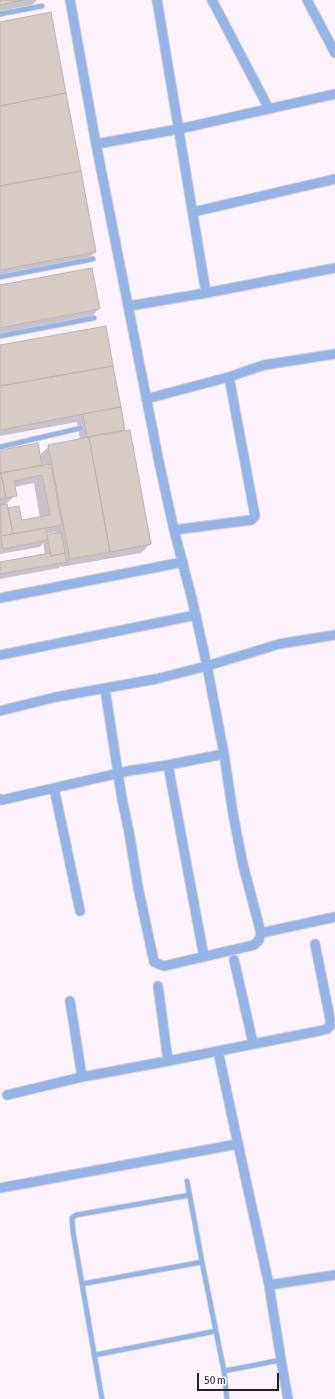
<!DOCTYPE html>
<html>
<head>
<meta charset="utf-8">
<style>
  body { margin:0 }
  #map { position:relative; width:335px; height:1399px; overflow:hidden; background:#fbf2fb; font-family:"Asap Condensed",sans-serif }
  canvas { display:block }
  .scale { position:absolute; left:197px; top:1373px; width:82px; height:18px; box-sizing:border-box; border:2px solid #252225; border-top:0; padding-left:5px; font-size:12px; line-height:14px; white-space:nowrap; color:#252225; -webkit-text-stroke:3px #fff; paint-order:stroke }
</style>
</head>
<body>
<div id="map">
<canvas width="335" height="1399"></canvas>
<div class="scale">50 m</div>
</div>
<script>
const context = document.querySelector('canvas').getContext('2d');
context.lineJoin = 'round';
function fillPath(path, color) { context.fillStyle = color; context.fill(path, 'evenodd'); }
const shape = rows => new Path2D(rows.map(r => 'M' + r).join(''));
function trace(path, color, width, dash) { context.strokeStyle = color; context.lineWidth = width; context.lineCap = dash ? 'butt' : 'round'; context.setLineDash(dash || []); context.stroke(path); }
fillPath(shape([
  [0,0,37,0,32,5,0,11],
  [0,23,95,252,87,260,0,277],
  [0,286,99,309,90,318,0,335],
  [0,346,124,429,121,433,150,544,141,553,61,567,61,566,59,568,0,579,0,563,45,555,43,543,40,547,0,554,0,451,39,456,49,446,80,440,77,422,0,436],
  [34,483,40,518,21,521,19,507,7,509,6,504,16,495,14,487],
  [54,531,55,535,46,537,46,534,53,533]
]), '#0003');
const building = shape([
  [0,0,24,0,0,5,0,0],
  [51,12,66,93,0,106,0,22,51,12],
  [66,93,81,171,0,186,0,106,66,93],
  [81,171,96,252,0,270,0,186,81,171],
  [92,268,100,309,0,328,0,285,92,268],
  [106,326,113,366,0,386,0,345,106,326],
  [113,366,121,407,0,430,0,386,113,366],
  [121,407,125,430,87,437,83,414,121,407],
  [130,430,151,544,110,552,89,437,130,430],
  [89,437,110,552,70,559,48,445,89,437],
  [38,443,42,465,0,473,0,450,38,443],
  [51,464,62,525,13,534,8,508,19,506,22,520,50,515,42,475,14,481,17,496,6,498,1,473,51,464],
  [0,473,1,473,6,498,0,499,0,473],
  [7,504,13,534,1,536,0,505,7,504],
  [45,528,48,540,3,549,1,536,45,528],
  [61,532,65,553,51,556,47,535,61,532],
  [50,553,51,556,65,553,67,562,0,574,0,562,50,553]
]);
fillPath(building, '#d6cac4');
trace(building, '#bfb3ae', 1);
const service = shape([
  [0,14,42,6],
  [0,277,93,259],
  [0,336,94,318],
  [0,447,81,428],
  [187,1181,202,1262],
  [82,1284,202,1262,224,1371,227,1399],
  [95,1355,216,1331],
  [224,1371,281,1360],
  [102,1399,73,1232,72,1218,76,1215,190,1195]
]);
const minor = shape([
  [70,0,96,144,159,462,174,530,192,599,207,666,224,754,233,814,243,865,261,933,259,940,254,945,164,966,154,962,138,887,129,832,122,799,105,689],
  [157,0,206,293],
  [212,0,269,109],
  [307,0,335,53],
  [96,144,179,129,335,94],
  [193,212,335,179],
  [129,306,206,293,335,268],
  [146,399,229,377,264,365,335,354],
  [174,530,251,520,255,516,229,377],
  [0,598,183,562],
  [0,655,196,615],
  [0,711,56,697,156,679,207,666,279,644,335,635],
  [168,765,204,957],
  [54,788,80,911],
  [0,799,2,800,128,771,168,765,224,754],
  [261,933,335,917],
  [234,960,253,1043],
  [158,986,168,1061],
  [70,1001,82,1077],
  [218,1051,238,1144],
  [7,1095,82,1077,168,1061,319,1031,327,1029,330,1026,330,1019,315,944],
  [0,1188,238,1144,269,1285,281,1360,288,1399],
  [269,1285,335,1275]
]);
trace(service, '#d4cdd4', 6);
trace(minor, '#d4cdd4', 11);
trace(service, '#94b4e7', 4.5);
trace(minor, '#94b4e7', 9);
</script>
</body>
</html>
